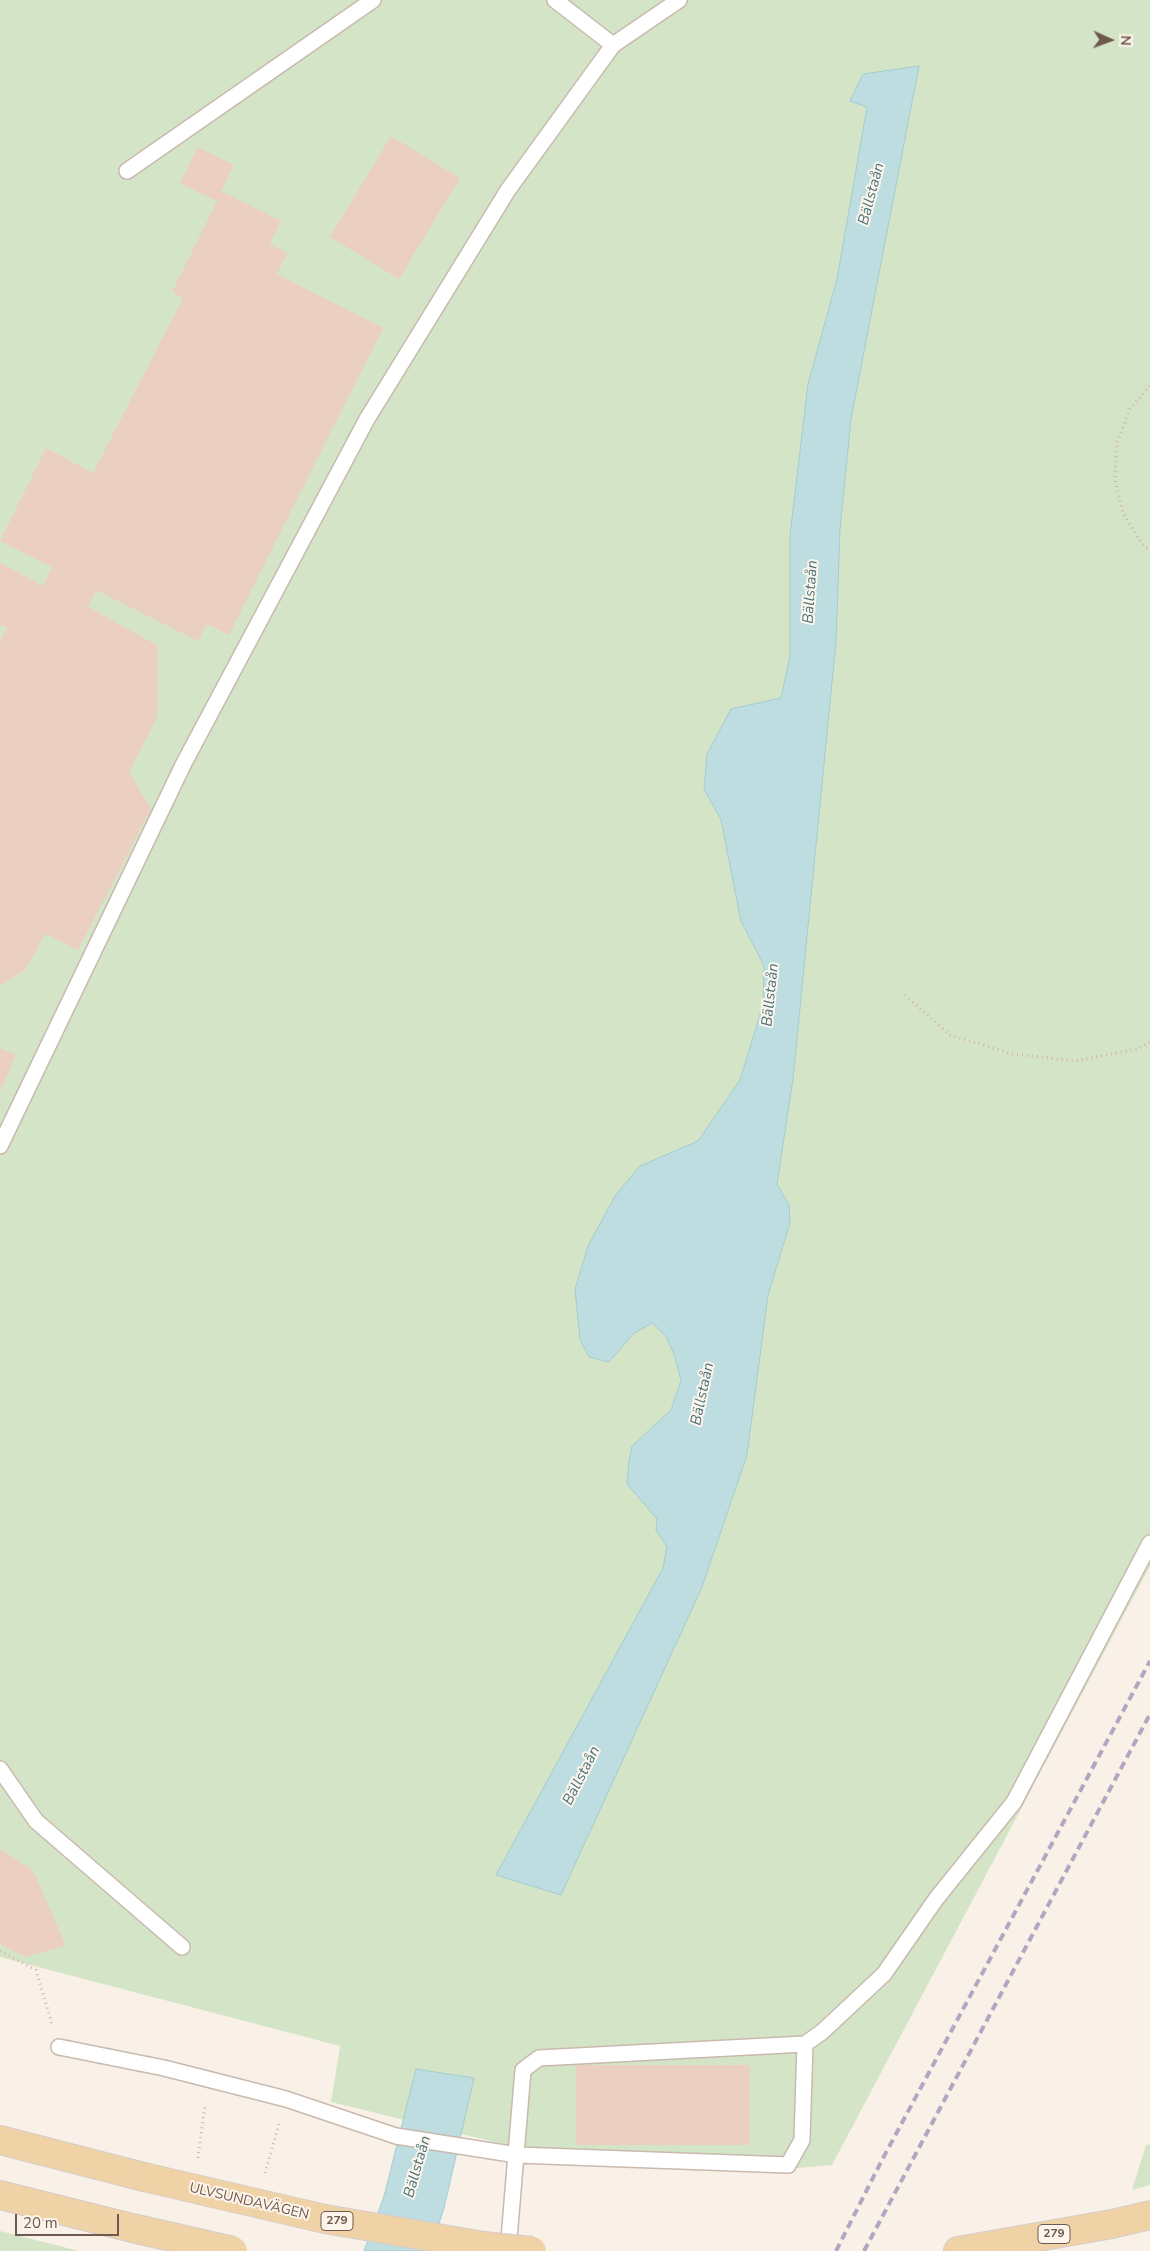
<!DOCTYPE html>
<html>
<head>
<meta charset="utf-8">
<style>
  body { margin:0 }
  #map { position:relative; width:1150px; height:2251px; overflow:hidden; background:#f9f1e7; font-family:"Nunito Sans",sans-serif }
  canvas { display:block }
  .north { position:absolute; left:1085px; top:15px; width:50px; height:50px; -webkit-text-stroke:4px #fdf5ec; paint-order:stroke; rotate:92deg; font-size:14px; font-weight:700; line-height:20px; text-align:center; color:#6f594e }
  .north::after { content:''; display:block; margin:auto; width:18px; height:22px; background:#6f594e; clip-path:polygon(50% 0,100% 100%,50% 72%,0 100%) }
  .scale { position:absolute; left:15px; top:2214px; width:104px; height:22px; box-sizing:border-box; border:2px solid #6f594e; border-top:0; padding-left:6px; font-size:15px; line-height:18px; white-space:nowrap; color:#6f594e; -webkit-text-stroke:4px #fdf5ec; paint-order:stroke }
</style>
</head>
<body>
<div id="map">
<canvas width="1150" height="2251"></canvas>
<div class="north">N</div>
<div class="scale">20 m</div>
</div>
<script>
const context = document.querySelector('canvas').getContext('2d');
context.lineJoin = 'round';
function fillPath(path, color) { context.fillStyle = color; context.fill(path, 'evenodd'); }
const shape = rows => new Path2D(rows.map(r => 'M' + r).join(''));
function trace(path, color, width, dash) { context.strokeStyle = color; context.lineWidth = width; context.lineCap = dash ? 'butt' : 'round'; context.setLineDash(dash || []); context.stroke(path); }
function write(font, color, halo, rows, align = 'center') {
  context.font = font + ' "Nunito Sans",sans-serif'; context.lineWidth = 4; context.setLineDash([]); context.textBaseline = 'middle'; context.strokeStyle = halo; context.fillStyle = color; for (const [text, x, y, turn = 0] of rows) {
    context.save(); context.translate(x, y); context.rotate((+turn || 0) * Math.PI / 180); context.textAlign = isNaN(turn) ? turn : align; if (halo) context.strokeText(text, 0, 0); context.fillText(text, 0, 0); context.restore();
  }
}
fillPath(shape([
  [0,0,1150,0,1150,1566,832,2165,786,2169,576,2162,331,2102,340,2046,0,1957],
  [1150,2144,1150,2185,1132,2190,1146,2145],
  [0,2231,79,2251,0,2251]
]), '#d4e5c7');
const water = shape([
  [919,66,851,419,840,529,836,642,793,1079,777,1184,789,1205,790,1223,768,1295,747,1455,702,1587,561,1895,496,1875,663,1568,667,1547,656,1530,657,1519,627,1484,629,1461,632,1446,671,1410,681,1380,674,1354,666,1336,652,1323,633,1334,609,1362,589,1357,580,1340,575,1289,588,1246,615,1196,640,1166,698,1141,740,1080,763,1005,764,966,741,921,721,820,704,789,707,754,731,709,781,698,790,656,790,535,808,384,837,279,867,107,850,101,863,74,919,66],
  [416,2069,474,2078,444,2208,430,2251,364,2251,384,2196,416,2069]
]);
fillPath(water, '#bedde0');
trace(water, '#a5ccd1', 1);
fillPath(shape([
  [391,136,460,178,399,279,330,237],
  [198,147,234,165,221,191,281,221,270,244,287,253,277,274,383,328,229,635,207,624,198,641,96,590,88,607,157,645,157,718,129,772,151,809,78,950,45,934,26,969,0,986,0,641,7,628,0,625,0,563,43,586,52,567,0,541,46,448,93,473,183,298,172,292,217,201,180,183],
  [0,1048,16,1055,0,1092],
  [0,1849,33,1870,66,1946,25,1957,0,1944],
  [576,2065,750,2065,749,2145,576,2145]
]), '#ebd0c2');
const service = shape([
  [555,0,613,45],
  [127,171,373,0],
  [0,1146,184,763,367,419,508,190,613,45,679,0],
  [0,1769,36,1821,182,1947],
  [59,2047,164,2068,286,2099,396,2136,517,2155,788,2165,802,2140,805,2044],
  [508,2251,523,2070,539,2058,805,2044,822,2032,884,1974,936,1899,1014,1802,1150,1543]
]);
const primary = shape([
  [0,2140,144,2177],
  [0,2195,132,2228],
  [958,2251,1112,2224,1150,2215]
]);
trace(service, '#c9b9ae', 18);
trace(primary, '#d4cdca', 30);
trace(shape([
  [1150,386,1130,409,1117,443,1115,479,1123,513,1142,544,1150,551],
  [905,995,950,1035,1013,1054,1075,1061,1137,1049,1150,1042],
  [0,1951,36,1970,52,2024],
  [198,2158,205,2105],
  [265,2173,279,2124]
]), '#d0b4a5', 3, [1, 4]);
trace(service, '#fff', 15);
trace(primary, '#f0d2a7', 28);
trace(shape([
  [836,2251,882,2160,1150,1661],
  [864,2251,1150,1714]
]), '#b4a6c1', 4, [8, 5]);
const primaryBridge = shape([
  [144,2177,325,2219,484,2246,532,2251],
  [132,2228,233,2251]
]);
trace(primaryBridge, '#d4cdca', 30, []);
trace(primaryBridge, '#f0d2a7', 28);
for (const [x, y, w] of [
  [337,2221,32],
  [1054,2234,32]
]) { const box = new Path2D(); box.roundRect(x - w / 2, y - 9.5, w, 19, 4); context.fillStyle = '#fdf5ec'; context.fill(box); trace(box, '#6f594e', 1); }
write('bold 12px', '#6f594e', null, [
  ["279",337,2221],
  ["279",1054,2234]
]);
write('14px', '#6f594e', '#fdf5ec', [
  ["ULVSUNDAVÄGEN",249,2202,13]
]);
write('italic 15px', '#47737a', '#fdf5ec', [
  ["Bällstaån",872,194,-75],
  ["Bällstaån",811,592,-86],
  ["Bällstaån",771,995,-84],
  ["Bällstaån",703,1394,-78],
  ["Bällstaån",582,1776,-63],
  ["Bällstaån",418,2167,-74]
]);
</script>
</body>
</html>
